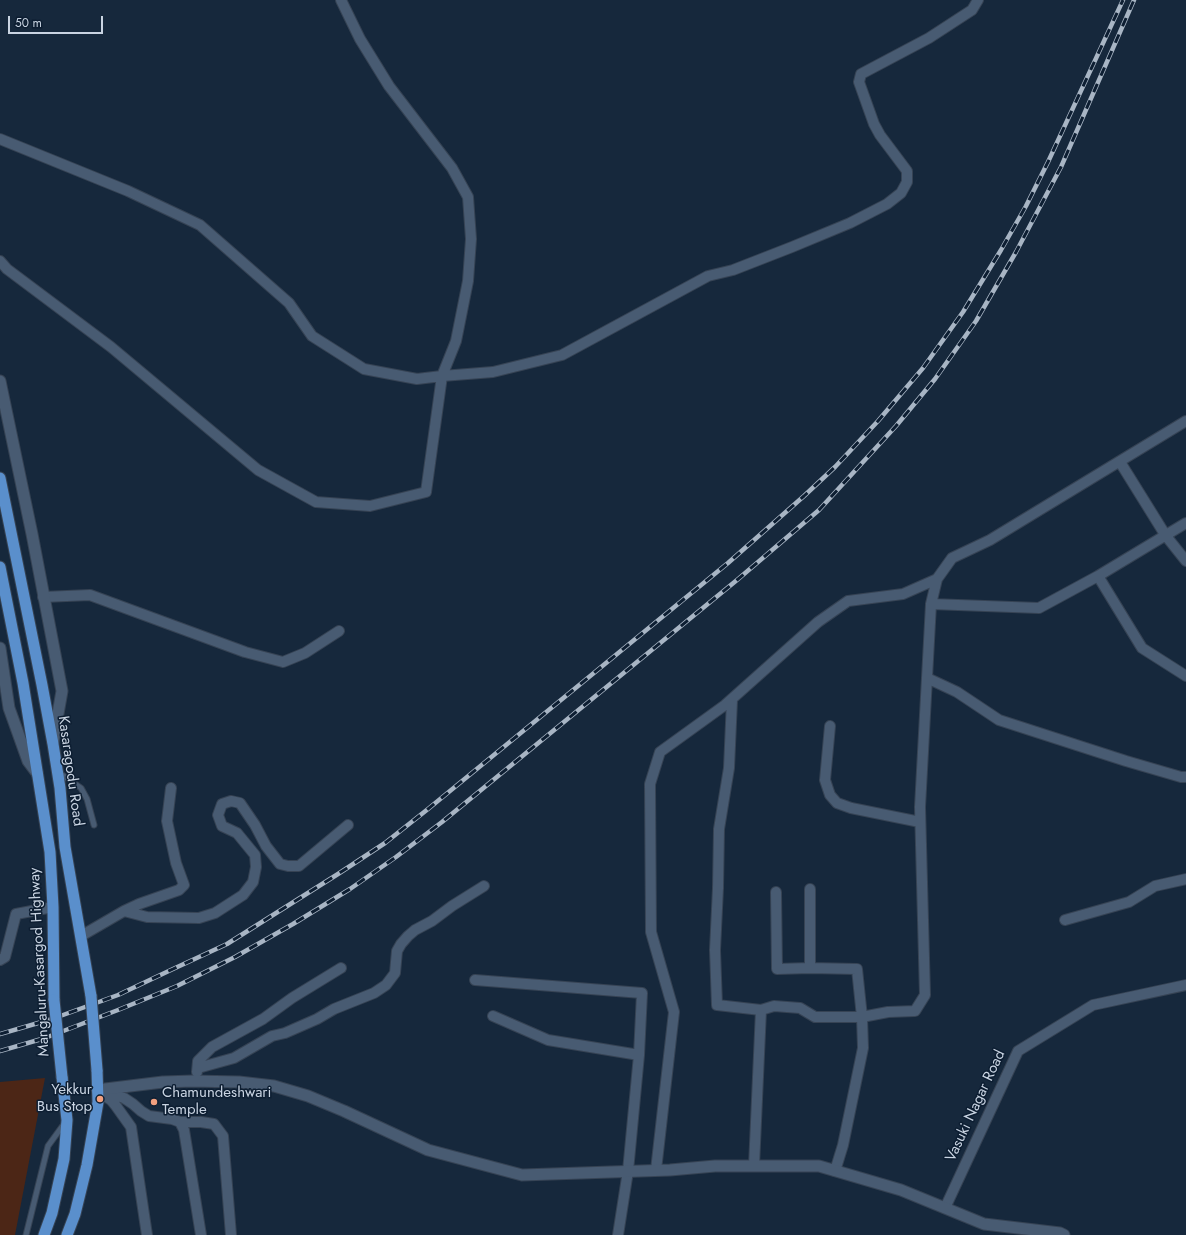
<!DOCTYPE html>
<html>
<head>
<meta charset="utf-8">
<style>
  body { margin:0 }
  #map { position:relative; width:1186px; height:1235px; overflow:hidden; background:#16283c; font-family:Jost,sans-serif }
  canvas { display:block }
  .scale { position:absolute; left:8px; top:16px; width:95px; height:18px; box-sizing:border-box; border:2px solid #c9d4e2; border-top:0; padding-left:5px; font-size:12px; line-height:14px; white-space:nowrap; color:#c9d4e2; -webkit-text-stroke:3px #0d1e32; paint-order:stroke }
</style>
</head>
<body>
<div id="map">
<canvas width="1186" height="1235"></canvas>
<div class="scale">50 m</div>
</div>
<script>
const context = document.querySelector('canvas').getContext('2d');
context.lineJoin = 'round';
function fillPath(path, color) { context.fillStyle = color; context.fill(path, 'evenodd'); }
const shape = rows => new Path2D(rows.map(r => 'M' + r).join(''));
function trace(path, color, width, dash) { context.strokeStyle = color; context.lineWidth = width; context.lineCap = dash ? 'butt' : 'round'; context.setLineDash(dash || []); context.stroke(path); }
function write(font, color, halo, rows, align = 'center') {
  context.font = font + ' Jost,sans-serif'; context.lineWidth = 3; context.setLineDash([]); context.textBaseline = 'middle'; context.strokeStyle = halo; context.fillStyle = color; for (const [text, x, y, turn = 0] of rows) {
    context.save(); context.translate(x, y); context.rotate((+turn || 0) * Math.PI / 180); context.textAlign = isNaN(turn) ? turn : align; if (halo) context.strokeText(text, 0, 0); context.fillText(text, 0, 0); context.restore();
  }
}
fillPath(shape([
  [45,1078,15,1235,0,1235,0,1082]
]), '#4c2616');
const service = shape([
  [58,772,81,788,87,799,94,825],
  [26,1235,48,1146,64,1124]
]);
const minor = shape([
  [0,139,128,191,200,225,289,303,312,336,364,369,417,379,442,376,456,341,468,281,471,239,468,197,452,168,389,86,360,39,341,0],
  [0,261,7,269,111,347,258,470,316,502,370,506,426,492,442,376,493,372,562,355,708,276,733,270,792,247,850,223,887,204,901,193,907,182,907,171,880,135,874,124,859,82,861,74,929,38,972,10,978,0],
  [1120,462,1166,536,1186,561],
  [1098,576,1186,523],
  [43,597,90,595,245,652,283,662,305,653,339,631],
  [931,604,1039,608,1098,576,1142,648,1186,676],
  [927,678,957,692,999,720,1126,761,1181,777,1186,777],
  [732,700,729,768,719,829,718,888,715,950,717,1005,761,1010,754,1166],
  [830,726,825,780,830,795,837,803,851,808,920,822],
  [776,892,777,969,810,968],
  [124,911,147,917,199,918,215,913,243,895,253,882,256,867,255,855,237,833,222,826,218,815,222,804,231,801,240,803,255,825,266,846,280,864,288,866,299,866,348,825],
  [1065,920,1129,902,1155,886,1186,879],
  [81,936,124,911,139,904,179,890,184,885,176,863,167,821,171,788],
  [0,960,5,957,16,914,53,907],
  [475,980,642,993,639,1055,628,1171,618,1235],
  [761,1010,774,1006,800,1008,815,1017,862,1017,857,969,810,968,810,889],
  [493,1016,548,1040,639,1055],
  [198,1068,234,1058,272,1036,285,1033,317,1019,334,1009,374,993,386,985,395,973,397,951,401,944,408,936,415,930,432,921,452,906,484,886],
  [197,1072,198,1061,212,1047,263,1019,292,998,341,968],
  [97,1090,124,1098,133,1104,141,1111,149,1116,172,1119,180,1122,184,1130,201,1235],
  [102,1094,111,1100,116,1106,131,1127,147,1235],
  [180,1122,201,1122,214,1124,223,1136,231,1235],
  [656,1170,674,1012,651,932,650,784,660,752,725,705,818,622,848,601,903,594,937,579],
  [835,1171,843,1145,863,1048,862,1017,888,1012,915,1011,925,995,920,807,931,604,937,579,952,558,990,540,1186,421],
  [945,1208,1018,1051,1093,1005,1186,985]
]);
const tertiary = shape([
  [0,381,32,534,62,691,53,742],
  [0,648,9,708,28,761,37,773],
  [97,1090,163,1082,193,1081,239,1082,274,1086,308,1096,344,1111,428,1150,522,1175,670,1170,715,1166,819,1166,901,1190,984,1224,1060,1233,1064,1235]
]);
const trunk = shape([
  [0,478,42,685,53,744,60,788,65,847,91,996],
  [0,567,23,683,50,852,53,907,54,1000],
  [44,1235,52,1213,64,1159,67,1120,62,1077],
  [67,1235,75,1214,87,1165,98,1102,97,1070]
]);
trace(service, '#364354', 7);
trace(minor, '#364354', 12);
trace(tertiary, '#364354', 13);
trace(trunk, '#364354', 13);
trace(service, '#485b72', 5);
trace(minor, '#485b72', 10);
trace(tertiary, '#485b72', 11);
trace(trunk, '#5a8fcc', 11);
const rail = shape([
  [0,1034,52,1019,118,995,173,969,227,944,338,874,385,843,428,809,728,563,804,496,835,467,878,421,923,368,963,312,1001,250,1026,206,1048,162,1123,0],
  [0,1051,45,1038,118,1010,177,986,235,957,293,924,350,889,396,857,442,822,737,580,819,510,896,426,935,379,976,321,1016,252,1061,167,1134,0]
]);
trace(rail, '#a8b5c4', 4.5);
trace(rail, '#0d1e32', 3, [9]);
const trunkBridge = shape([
  [91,996,97,1070],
  [54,1000,62,1077]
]);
trace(trunkBridge, '#364354', 13, []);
trace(trunkBridge, '#5a8fcc', 11);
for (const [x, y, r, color] of [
  [100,1099,4,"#f2a07f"],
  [154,1102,4,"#f2a07f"]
]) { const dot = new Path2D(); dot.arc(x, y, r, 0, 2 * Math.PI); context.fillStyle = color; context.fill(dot); trace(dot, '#0d1e32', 1.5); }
write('15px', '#c9d4e2', '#0d1e32', [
  ["Kasaragodu Road",70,771,82],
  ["Mangaluru-Kasargod Highway",40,962,-93],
  ["Vasuki Nagar Road",976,1106,-65]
]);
write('15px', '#c9d4e2', '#0d1e32', [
  ["Yekkur",92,1090],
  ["Bus Stop",92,1107],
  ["Chamundeshwari",162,1093,"left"],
  ["Temple",162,1110,"left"]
], 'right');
</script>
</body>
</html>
